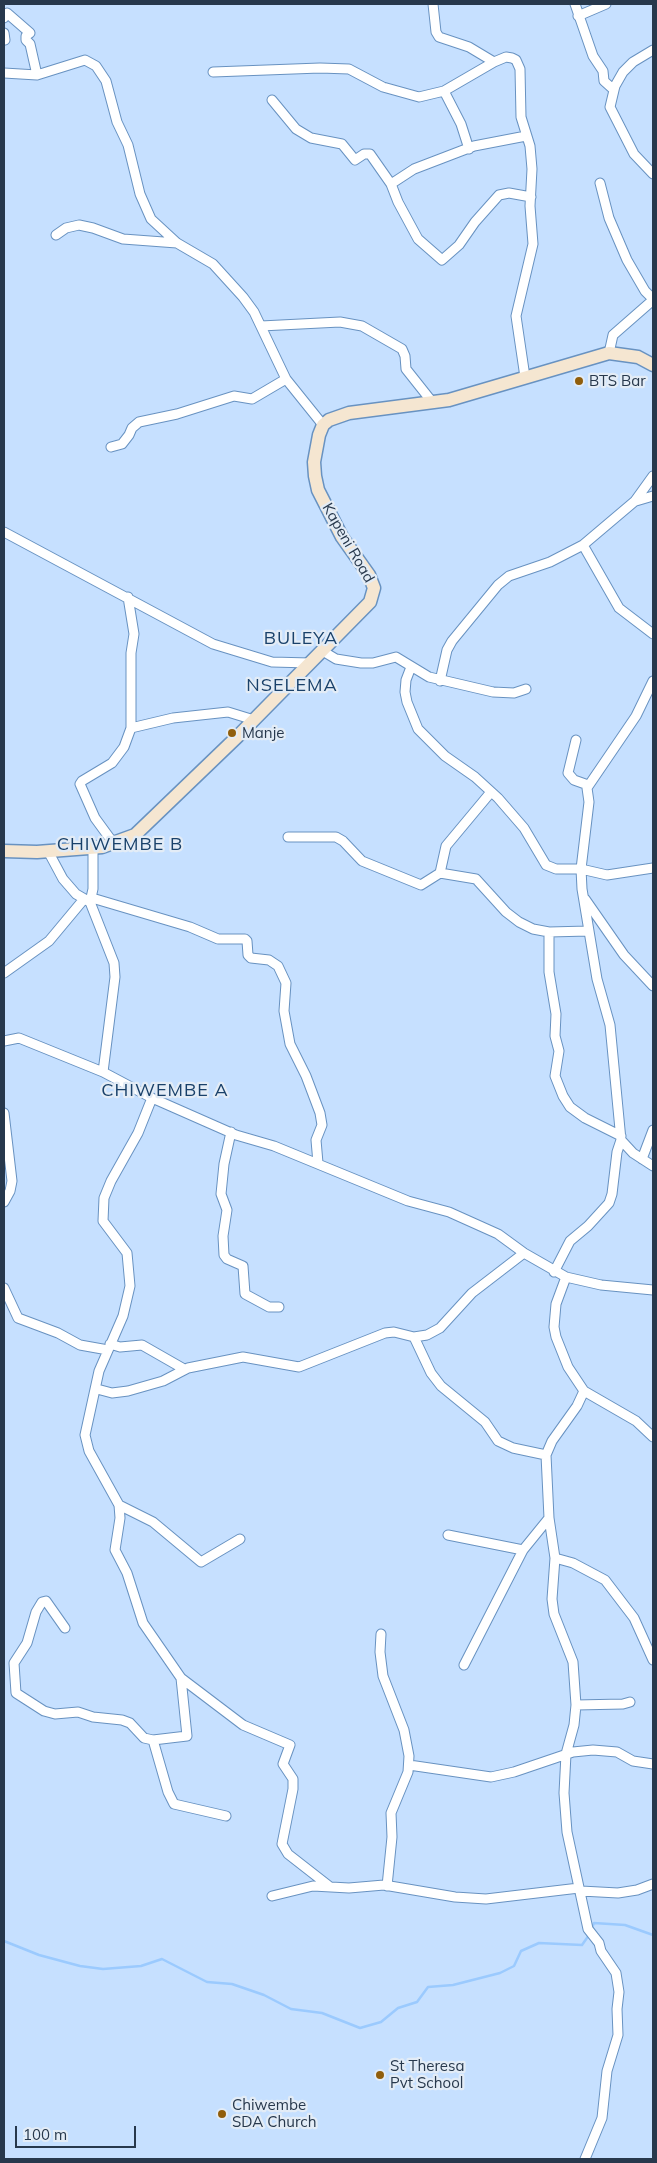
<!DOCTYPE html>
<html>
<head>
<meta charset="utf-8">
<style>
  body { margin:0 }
  #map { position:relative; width:657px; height:2163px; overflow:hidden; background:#c6e0ff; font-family:Mulish,sans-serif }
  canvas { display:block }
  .frame { position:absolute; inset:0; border:5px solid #27384c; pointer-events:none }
  .scale { position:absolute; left:15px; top:2126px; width:121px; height:22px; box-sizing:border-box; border:2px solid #27384c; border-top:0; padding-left:6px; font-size:15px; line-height:18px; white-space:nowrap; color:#27384c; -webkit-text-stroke:4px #e3ecf6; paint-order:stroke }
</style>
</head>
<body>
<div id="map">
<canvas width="657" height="2163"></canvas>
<div class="frame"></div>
<div class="scale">100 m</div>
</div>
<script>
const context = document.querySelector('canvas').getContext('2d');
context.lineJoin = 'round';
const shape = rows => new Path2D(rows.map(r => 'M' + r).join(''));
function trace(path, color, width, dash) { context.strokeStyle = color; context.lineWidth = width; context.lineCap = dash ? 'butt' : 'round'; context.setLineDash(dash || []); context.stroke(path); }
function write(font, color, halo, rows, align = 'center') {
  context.font = font + ' Mulish,sans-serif'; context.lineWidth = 4.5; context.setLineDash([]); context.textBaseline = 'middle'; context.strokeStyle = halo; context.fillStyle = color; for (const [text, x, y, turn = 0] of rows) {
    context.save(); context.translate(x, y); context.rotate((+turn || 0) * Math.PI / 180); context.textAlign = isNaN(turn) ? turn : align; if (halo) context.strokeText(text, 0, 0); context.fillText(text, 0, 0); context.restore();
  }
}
trace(shape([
  [591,1930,594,1923,625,1925,653,1935],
  [4,1941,39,1955,80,1966,103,1969,141,1966,162,1959,207,1982,232,1984,264,1995,291,2009,322,2013,360,2028,381,2022,398,2008,417,2002,428,1987,453,1985,500,1973,514,1966,521,1951,539,1943,582,1945,589,1935]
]), '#9bcafe', 2.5);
const street = shape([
  [433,4,436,32,439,37,469,47,494,62,506,57,512,58,516,60,520,69,521,117,530,146,532,169,530,206,533,244,516,316,525,377],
  [575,4,593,56,603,71,604,81,614,90],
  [578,16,606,4],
  [4,18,7,13,30,33,26,36,26,40,30,44,37,75],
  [4,33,5,40],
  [653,50,633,62,623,72,615,86,610,107,634,154,653,174],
  [213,72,320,68,349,69,383,87,419,97,444,91,494,62],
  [4,73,37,75,85,60,96,66,106,81,117,122,128,145,140,194,151,219,177,243,213,264,243,297,254,312,286,379,323,425],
  [444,91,461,124,469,149],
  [272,100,296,129,311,138,342,144,355,160,364,154,370,154,391,184,398,202,418,239,442,260,459,245,475,222,499,195,509,193,531,197],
  [600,183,609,218,627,260,645,291,653,299],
  [391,184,414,169,474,146,526,136],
  [56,235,66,228,79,225,93,228,123,239,177,243],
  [261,326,340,322,362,326,402,349,405,356,406,369,433,403],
  [609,353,613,335,653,300],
  [111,447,122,444,129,435,132,428,139,422,177,414,234,396,252,399,286,379],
  [636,501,653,496],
  [4,532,213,644,272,662,310,663],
  [583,545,619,608,653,634],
  [321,650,336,659,361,663,373,663,396,657,429,677,493,692,514,693,526,689],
  [411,667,406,680,405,692,407,702,418,729,445,756,475,777,498,798,524,828,546,865,556,869,581,869,607,875,653,868],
  [440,681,447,650,452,641,498,585,509,576,550,562,583,545,635,501,653,476],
  [131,728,173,718,228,712,254,720],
  [576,740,568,773,574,780,588,785],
  [288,837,336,837,343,841,362,861,421,885,440,873,446,846,491,792],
  [114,844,95,818,80,784,82,781,112,763,124,747,131,728,131,653,134,634,128,597],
  [93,848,93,889,90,902,114,963,115,977,103,1072],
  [48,851,63,879,76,894,88,901],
  [440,873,476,879,506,912,519,922,533,929,549,932,588,931],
  [92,898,190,927,218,939,245,939,247,941,248,955,251,958,269,960,278,966,286,983,284,1011,290,1044,306,1076,320,1113,322,1125,316,1140,318,1163],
  [585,899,624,955,653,986],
  [549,932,549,972,556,1014,555,1036,559,1051,555,1076,563,1096,570,1107,585,1118,621,1136],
  [4,973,49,941,84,899],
  [4,1041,19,1038,103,1072,152,1098,236,1135,274,1146,408,1201,449,1212,498,1234,524,1253,566,1277,601,1285,653,1290],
  [152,1098,138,1133,111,1181,104,1198,103,1221,127,1253,130,1286,123,1316,99,1371,85,1435,89,1451,119,1505,120,1518,115,1550,127,1573,143,1623,181,1678,187,1736,153,1740],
  [4,1113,12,1181,10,1191,4,1202],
  [231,1132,224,1164,221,1194,227,1210,223,1236,224,1255,227,1259,243,1266,245,1294,269,1307,279,1307],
  [621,1140,633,1153,653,1166],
  [642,1159,653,1130],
  [554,1272,570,1241,588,1226,609,1203,612,1194,617,1152,621,1140,610,1025,597,979,582,889,581,869,589,802,587,788,636,716,653,681],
  [566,1277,556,1304,554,1327,556,1337,568,1367,584,1391,636,1421,653,1437],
  [4,1288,18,1318,58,1333,80,1345,108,1350],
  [414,1337,431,1373,441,1386,485,1422,498,1441,513,1448,546,1455],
  [110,1344,120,1347,142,1345,184,1369],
  [97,1389,112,1393,128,1391,163,1381,188,1368,243,1357,299,1367,385,1333,394,1332,414,1337,427,1335,440,1328,472,1293,524,1253],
  [584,1391,577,1406,552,1441,546,1455,549,1518,555,1558,552,1599,554,1614,573,1662,576,1705,574,1725,566,1754,564,1793,567,1832,588,1929,599,1943,601,1951,616,1973,619,1992,617,2009,618,2035,607,2071,602,2118,585,2159],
  [119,1505,153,1522,201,1562,240,1539],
  [448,1535,523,1550],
  [555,1558,573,1563,605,1580,634,1618,653,1660],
  [65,1628,46,1601,42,1602,36,1612,27,1643,14,1663,16,1693,44,1711,55,1714,78,1712,93,1717,122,1720,130,1723,144,1738,153,1740,168,1792,174,1804,226,1816],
  [381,1634,380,1652,383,1676,404,1730,409,1756,408,1772,391,1813,392,1837,387,1886],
  [464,1665,523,1550,549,1518],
  [181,1678,243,1725,290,1745,283,1764,293,1779,293,1789,282,1844,288,1854,329,1886],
  [576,1705,623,1704,630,1702],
  [409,1765,491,1777,514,1772,573,1752,593,1750,617,1752,633,1761,653,1764],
  [581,1891,618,1893,637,1890,653,1884],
  [272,1896,313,1886,349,1888,384,1885,455,1897,486,1899,579,1888]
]);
const secondary = shape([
  [4,851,37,852,102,847,135,835,238,736,370,602,374,588,369,575,342,537,318,490,315,476,314,462,319,435,323,425,329,420,349,413,449,400,609,353,638,357,653,365]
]);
trace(street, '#6892c1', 11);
trace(secondary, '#6892c1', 15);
trace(street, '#fff', 9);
trace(secondary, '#f5e6d1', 12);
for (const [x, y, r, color] of [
  [579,381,5,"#905e0c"],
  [232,733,5,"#905e0c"],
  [380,2075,5,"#905e0c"],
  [222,2114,5,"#905e0c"]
]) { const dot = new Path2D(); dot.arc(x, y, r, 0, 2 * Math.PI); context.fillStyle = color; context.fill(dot); trace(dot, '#e3ecf6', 2); }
write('15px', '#27384c', '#e3ecf6', [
  ["BTS Bar",589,381],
  ["Manje",242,733],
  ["St Theresa",390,2066],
  ["Pvt School",390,2083],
  ["Chiwembe",232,2105],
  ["SDA Church",232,2122]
], 'left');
write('15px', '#27384c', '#e3ecf6', [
  ["Kapeni Road",348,543,60]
]);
context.letterSpacing = '1px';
write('18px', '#19416a', '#e3ecf6', [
  ["BULEYA",301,639],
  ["NSELEMA",292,686],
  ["CHIWEMBE B",120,845],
  ["CHIWEMBE A",165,1091]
]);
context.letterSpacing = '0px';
</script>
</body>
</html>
